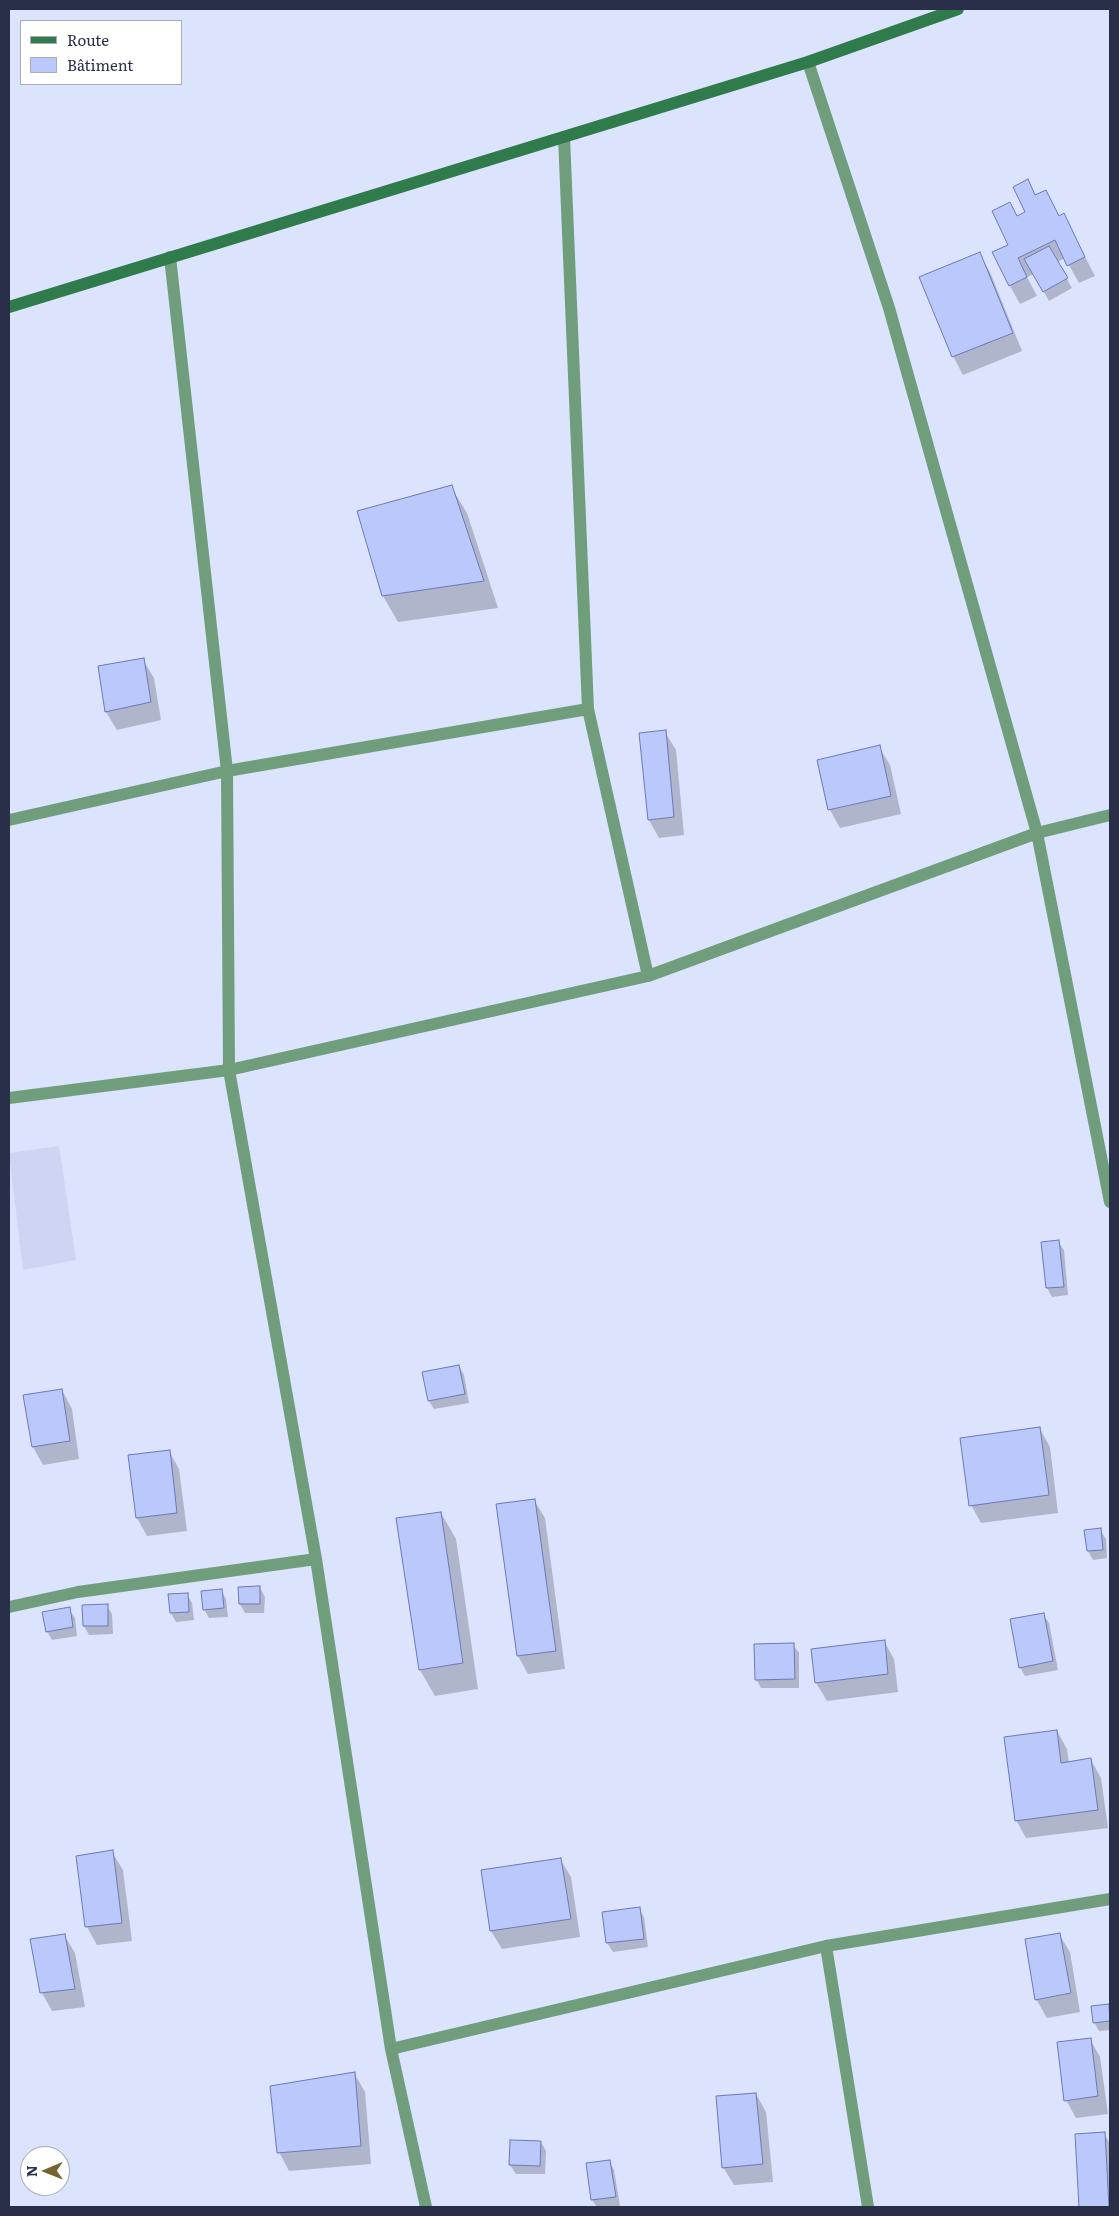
<!DOCTYPE html>
<html>
<head>
<meta charset="utf-8">
<style>
  body { margin:0 }
  #map { position:relative; width:1119px; height:2216px; overflow:hidden; background:#dbe3fd; font-family:Literata,serif }
  canvas { display:block }
  .frame { position:absolute; inset:0; border:10px solid #292f48; pointer-events:none }
  .legend { position:absolute; left:20px; top:20px; width:162px; height:65px; box-sizing:border-box; background:#fff; border:1px solid #a9acb6; margin:0; padding:6px 9px; list-style:none; font-size:15px; color:#292f48 }
  .legend li { display:flex; align-items:center; gap:10px; height:25px }
  .legend b { width:25px; border:1px solid #a9acb6 }
  .north { position:absolute; left:20px; top:2146px; width:50px; height:50px; box-sizing:border-box; background:#fff; border:1px solid #a9acb6; border-radius:50%; rotate:269deg; font-size:14px; font-weight:700; line-height:20px; text-align:center; color:#292f48 }
  .north::after { content:''; display:block; margin:auto; width:18px; height:22px; background:#736432; clip-path:polygon(50% 0,100% 100%,50% 72%,0 100%) }
</style>
</head>
<body>
<div id="map">
<canvas width="1119" height="2216"></canvas>
<div class="frame"></div>
<ul class="legend">
<li><b style="height:6px;background:#2f7b4b"></b>Route</li>
<li><b style="height:14px;background:#bac8fb"></b>Bâtiment</li>
</ul>
<div class="north">N</div>
</div>
<script>
const context = document.querySelector('canvas').getContext('2d');
context.lineJoin = 'round';
function fillPath(path, color) { context.fillStyle = color; context.fill(path, 'evenodd'); }
const shape = rows => new Path2D(rows.map(r => 'M' + r).join(''));
function trace(path, color, width, dash) { context.strokeStyle = color; context.lineWidth = width; context.lineCap = dash ? 'butt' : 'round'; context.setLineDash(dash || []); context.stroke(path); }
fillPath(shape([
  [59,1146,76,1260,23,1270,9,1153]
]), '#cdd5f2');
fillPath(shape([
  [1027,181,1036,196,1045,191,1060,217,1063,215,1095,276,1079,283,1065,258,1057,262,1072,288,1049,301,1034,274,1027,277,1037,296,1020,304,1010,286,1010,203,1018,217,1026,213],
  [979,254,990,272,1022,351,963,375,953,356],
  [451,487,467,513,498,608,398,622,383,596],
  [143,660,154,678,161,720,117,730,106,712,99,667],
  [665,732,676,750,684,835,659,838,649,820],
  [879,747,890,765,901,814,840,828,830,810,819,761],
  [1058,1241,1064,1250,1068,1295,1052,1297,1047,1288],
  [459,1366,464,1375,469,1403,434,1409,429,1401],
  [62,1390,72,1409,79,1459,43,1465,33,1447],
  [1040,1429,1050,1447,1058,1513,981,1523,971,1505],
  [169,1451,179,1469,187,1531,147,1536,137,1518],
  [534,1500,545,1518,565,1669,528,1674,518,1656],
  [441,1513,456,1539,478,1689,435,1696,420,1670],
  [1100,1530,1106,1539,1107,1558,1093,1560,1088,1551],
  [240,1588,260,1588,265,1597,264,1613,245,1613,240,1604],
  [221,1590,226,1599,228,1617,209,1618,204,1609],
  [187,1594,192,1603,194,1620,176,1622,171,1613],
  [107,1606,112,1614,113,1634,89,1635,84,1626],
  [69,1609,75,1618,77,1636,52,1640,47,1631],
  [1043,1614,1049,1623,1058,1670,1025,1676,1020,1667],
  [884,1641,894,1659,898,1692,827,1701,816,1683],
  [793,1645,799,1653,799,1688,761,1688,756,1679],
  [1057,1731,1067,1749,1069,1763,1091,1760,1101,1778,1108,1828,1026,1838,1016,1820],
  [112,1852,123,1870,132,1941,97,1945,87,1927],
  [560,1859,571,1877,580,1937,502,1949,491,1931,482,1871],
  [639,1909,644,1917,648,1947,613,1952,607,1943],
  [1059,1934,1070,1952,1080,2012,1047,2018,1036,1999],
  [64,1935,75,1953,85,2007,52,2011,42,1993],
  [1109,2005,1110,2030,1099,2031,1094,2022],
  [1090,2039,1100,2057,1108,2114,1076,2118,1066,2100],
  [354,2073,365,2092,371,2164,289,2171,279,2152],
  [756,2094,766,2112,773,2182,734,2185,723,2167],
  [1104,2133,1110,2144,1110,2207,1080,2207,1076,2135],
  [541,2142,546,2151,545,2174,516,2174,510,2165],
  [609,2161,614,2170,620,2206,597,2207,592,2200]
]), '#0003');
const building = shape([
  [1028,179,1035,195,1046,190,1059,216,1064,213,1085,257,1067,266,1055,240,1018,258,1027,277,1009,286,992,252,1008,245,992,211,1010,202,1017,216,1025,212,1013,187,1028,179],
  [1049,246,1068,278,1043,292,1024,259,1049,246],
  [980,252,1013,333,952,357,919,277,980,252],
  [452,485,484,581,382,596,357,511,452,485],
  [144,658,151,702,105,712,98,666,144,658],
  [666,730,674,817,648,820,639,733,666,730],
  [880,745,891,796,828,810,817,760,880,745],
  [1059,1240,1064,1287,1046,1288,1041,1242,1059,1240],
  [459,1365,465,1394,428,1401,422,1372,459,1365],
  [62,1389,70,1441,32,1447,23,1395,62,1389],
  [1040,1427,1049,1495,969,1506,960,1438,1040,1427],
  [170,1450,177,1513,136,1518,128,1455,170,1450],
  [535,1499,556,1651,517,1656,496,1504,535,1499],
  [441,1512,463,1663,419,1670,396,1518,441,1512],
  [1101,1528,1103,1550,1087,1551,1084,1530,1101,1528],
  [260,1586,260,1604,239,1604,238,1587,260,1586],
  [222,1589,224,1608,203,1610,201,1591,222,1589],
  [188,1593,189,1612,170,1613,168,1594,188,1593],
  [108,1604,108,1626,83,1626,82,1605,108,1604],
  [70,1607,73,1627,46,1632,42,1612,70,1607],
  [1044,1613,1053,1661,1019,1668,1010,1619,1044,1613],
  [885,1640,888,1674,815,1683,811,1649,885,1640],
  [794,1643,795,1679,755,1680,754,1644,794,1643],
  [1057,1730,1061,1763,1091,1758,1098,1810,1015,1821,1004,1737,1057,1730],
  [113,1850,122,1923,85,1927,76,1856,113,1850],
  [561,1858,571,1919,490,1931,481,1870,561,1858],
  [640,1907,644,1939,606,1943,602,1912,640,1907],
  [1060,1933,1071,1993,1035,2000,1025,1939,1060,1933],
  [65,1934,75,1989,40,1993,30,1939,65,1934],
  [1109,2004,1110,2021,1093,2023,1091,2006,1109,2004],
  [1091,2038,1098,2096,1064,2101,1057,2042,1091,2038],
  [355,2072,361,2146,277,2153,270,2086,355,2072],
  [756,2093,763,2164,722,2168,716,2096,756,2093],
  [1105,2132,1109,2207,1079,2207,1075,2134,1105,2132],
  [510,2140,541,2141,540,2166,509,2165,510,2140],
  [610,2160,616,2197,591,2200,586,2163,610,2160]
]);
fillPath(building, '#bac8fb');
trace(building, '#6b79b5', 1);
trace(shape([
  [808,62,889,308,1037,833,1110,1202],
  [564,137,588,709,648,976],
  [170,257,227,771,229,1070,316,1559,391,2049,426,2207],
  [9,820,227,771,588,709],
  [9,1098,229,1070,648,976,1037,833,1110,815],
  [9,1607,78,1592,316,1559],
  [826,1946,868,2207],
  [391,2049,826,1946,1110,1899]
]), '#709e7d', 12);
trace(shape([
  [9,307,808,62,958,9]
]), '#2f7b4b', 12);
</script>
</body>
</html>
